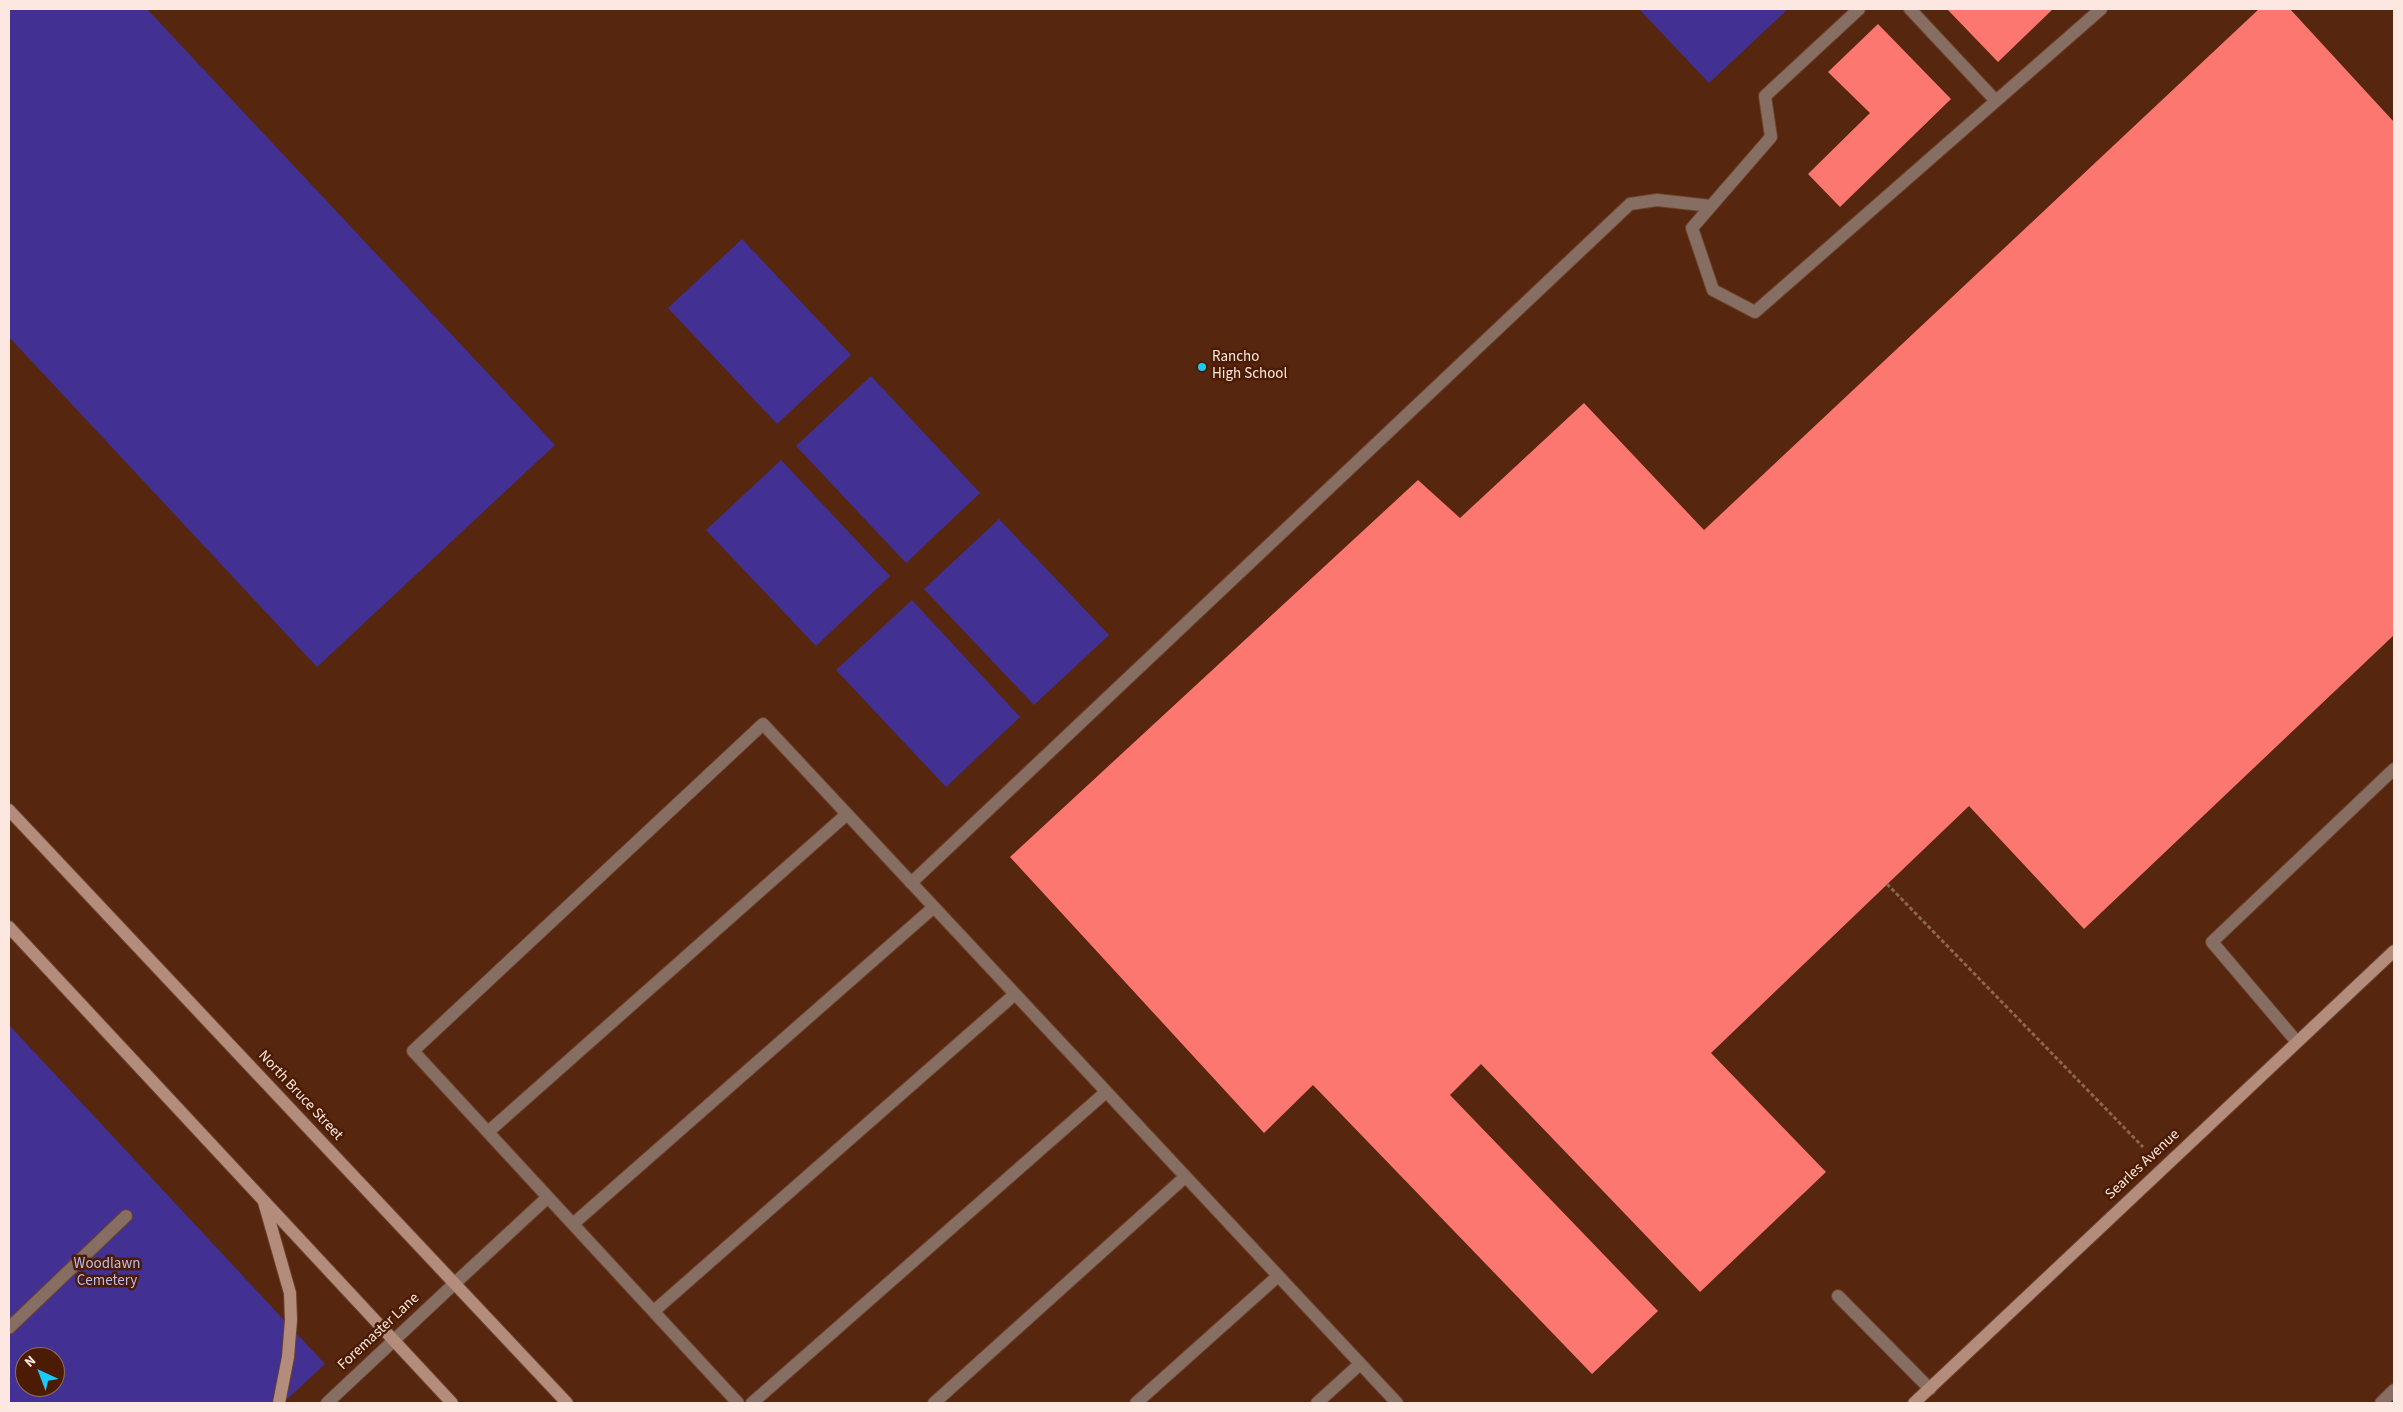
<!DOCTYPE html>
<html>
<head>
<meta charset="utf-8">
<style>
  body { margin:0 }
  #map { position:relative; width:2403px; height:1412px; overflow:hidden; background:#56260e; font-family:"Source Sans 3",sans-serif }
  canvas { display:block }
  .frame { position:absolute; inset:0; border:10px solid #fce8e0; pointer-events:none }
  .north { position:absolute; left:15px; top:1347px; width:50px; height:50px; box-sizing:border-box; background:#4b1c03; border:1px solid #926e5b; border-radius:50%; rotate:317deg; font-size:14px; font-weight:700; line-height:20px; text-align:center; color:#fce8e0 }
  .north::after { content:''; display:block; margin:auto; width:18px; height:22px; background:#1bcafc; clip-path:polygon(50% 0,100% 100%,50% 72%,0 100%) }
</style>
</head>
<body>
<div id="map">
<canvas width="2403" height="1412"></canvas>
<div class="frame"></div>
<div class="north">N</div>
</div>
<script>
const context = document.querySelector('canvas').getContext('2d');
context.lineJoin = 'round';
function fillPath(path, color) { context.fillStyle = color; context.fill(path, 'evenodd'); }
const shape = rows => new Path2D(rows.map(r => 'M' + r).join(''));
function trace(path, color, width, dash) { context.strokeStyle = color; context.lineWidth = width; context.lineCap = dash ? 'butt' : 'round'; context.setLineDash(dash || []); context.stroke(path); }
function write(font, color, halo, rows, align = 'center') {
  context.font = font + ' "Source Sans 3",sans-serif'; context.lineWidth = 5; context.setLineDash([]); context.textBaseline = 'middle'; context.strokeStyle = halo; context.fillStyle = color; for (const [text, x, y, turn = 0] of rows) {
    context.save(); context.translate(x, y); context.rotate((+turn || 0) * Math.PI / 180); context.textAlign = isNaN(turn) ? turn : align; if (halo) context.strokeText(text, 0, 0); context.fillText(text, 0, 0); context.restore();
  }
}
fillPath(shape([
  [9,9,147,9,555,445,317,667,9,337],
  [1639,9,1788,9,1709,83],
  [742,239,851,355,777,424,668,308],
  [871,376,980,493,906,563,796,446],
  [781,460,890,576,816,646,706,530],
  [999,519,1109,635,1034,705,924,589],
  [912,600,1020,717,946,787,836,670],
  [9,1025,325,1364,283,1403,9,1403],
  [25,1357,55,1357,55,1387,25,1387]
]), '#423193');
fillPath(shape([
  [1947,9,2053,9,1998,62],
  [2259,9,2290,9,2394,122,2394,635,2084,929,1969,806,1711,1053,1826,1172,1700,1292,1481,1064,1450,1095,1658,1311,1592,1374,1313,1085,1264,1133,1010,857,1418,480,1460,518,1584,403,1704,530],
  [1878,24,1951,99,1840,207,1808,174,1870,113,1828,72]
]), '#fc7770');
const lane = shape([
  [1859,9,1765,96,1771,137,1692,228,1713,290,1755,312,2101,9],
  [1910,9,1996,101],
  [911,883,1630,204,1657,200,1711,206],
  [2297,1042,2212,942,2394,769],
  [488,1132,847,814],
  [573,1224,934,907],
  [454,1284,548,1197],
  [1838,1296,1930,1389],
  [654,1311,1015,994],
  [9,1328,126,1216],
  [738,1403,413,1051,763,724,1397,1403],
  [752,1403,1106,1092],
  [934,1403,1185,1177],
  [1136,1403,1278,1276],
  [1317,1403,1360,1364]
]);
const street = shape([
  [327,1403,454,1284],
  [2381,1403,2394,1390]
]);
const secondary = shape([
  [9,810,567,1403],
  [9,927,452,1403],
  [264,1202,290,1293,291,1320,288,1357,279,1403],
  [1914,1403,2394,951]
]);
trace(lane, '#6d412b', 14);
trace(street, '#6d412b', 14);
trace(secondary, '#6d412b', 14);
trace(shape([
  [1887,884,2143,1147]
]), '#8c6553', 3, [4, 2.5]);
trace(lane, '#866e63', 12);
trace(street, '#866e63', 12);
trace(secondary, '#b38c7b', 12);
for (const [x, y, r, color] of [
  [1202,367,5,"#1bcafc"]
]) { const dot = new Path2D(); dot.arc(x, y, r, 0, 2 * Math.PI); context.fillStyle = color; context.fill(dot); trace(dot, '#4b1c03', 2); }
write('15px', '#fce8e0', '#4b1c03', [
  ["Rancho",1212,358],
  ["High School",1212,375]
], 'left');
write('15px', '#fce8e0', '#4b1c03', [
  ["North Bruce Street",300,1096,47],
  ["Searles Avenue",2143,1165,-43],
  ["Foremaster Lane",379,1332,-43]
]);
write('15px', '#bab9f0', '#4b1c03', [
  ["Woodlawn",107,1265],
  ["Cemetery",107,1282]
]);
</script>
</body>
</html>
